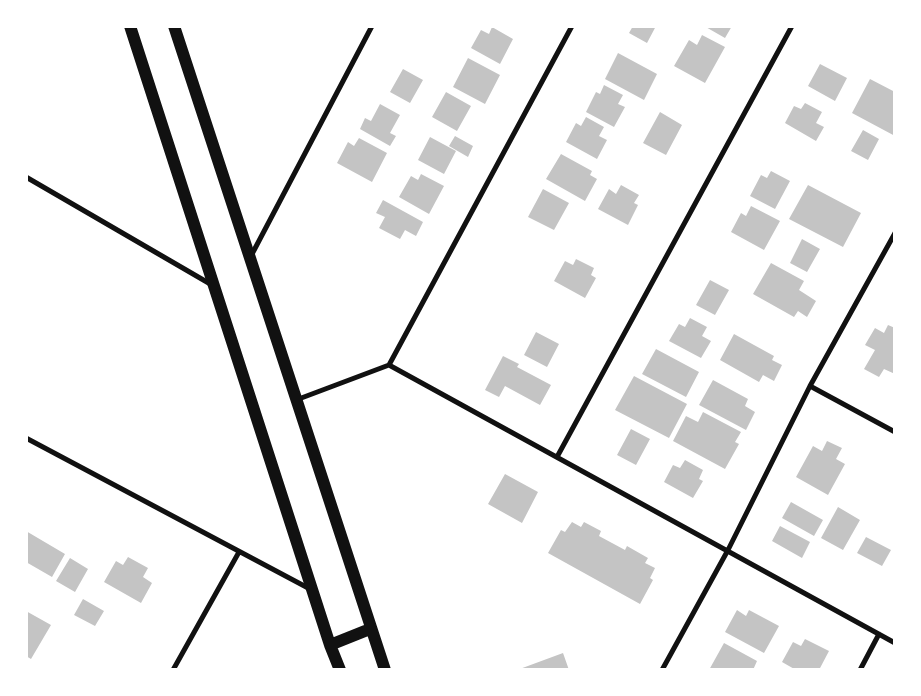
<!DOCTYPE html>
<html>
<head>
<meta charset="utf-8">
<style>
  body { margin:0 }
  #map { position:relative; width:921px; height:696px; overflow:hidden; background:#fff; font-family:"PT Sans Narrow",sans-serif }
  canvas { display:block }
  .frame { position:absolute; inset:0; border:28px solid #fff; pointer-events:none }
</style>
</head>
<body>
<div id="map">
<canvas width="921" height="696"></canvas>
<div class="frame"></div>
</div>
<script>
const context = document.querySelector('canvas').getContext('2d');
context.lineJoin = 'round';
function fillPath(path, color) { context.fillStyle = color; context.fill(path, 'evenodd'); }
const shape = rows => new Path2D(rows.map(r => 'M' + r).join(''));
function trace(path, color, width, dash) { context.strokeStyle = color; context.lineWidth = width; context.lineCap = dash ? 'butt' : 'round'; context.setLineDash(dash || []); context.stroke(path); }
fillPath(shape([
  [633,26,656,26,647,43,629,33],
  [704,26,732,26,725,38],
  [492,27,513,39,500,64,471,48,481,30,489,34],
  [702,35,725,47,705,83,674,66,689,40,697,45],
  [618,53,657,74,644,100,605,79],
  [468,58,500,75,485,104,453,87],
  [820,64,847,78,835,101,808,86],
  [403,69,423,80,410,103,390,92],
  [870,79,895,92,895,136,852,113],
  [604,85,623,95,618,104,625,107,614,127,586,112,596,92,600,94],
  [446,92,471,106,457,131,432,117],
  [805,103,822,112,816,123,824,127,816,141,785,123,794,106,801,109],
  [380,104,400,115,390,133,396,136,390,146,360,129,365,118,371,121],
  [660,112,682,125,666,155,643,143],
  [586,117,604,127,599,136,607,140,597,159,566,142,576,123,581,126],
  [863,130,879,139,868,160,851,151],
  [455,136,473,146,468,157,449,146],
  [430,137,456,151,444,174,418,160],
  [359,138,387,153,372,182,337,163,348,142,354,146],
  [561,154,592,171,590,175,597,179,585,201,546,179],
  [771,171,790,181,775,209,750,196,761,175,767,178],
  [421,174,444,186,429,214,399,197,411,176,418,180],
  [621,185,639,195,634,203,638,205,628,225,598,209,609,189,616,194],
  [808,185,861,213,843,247,789,219],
  [543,189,569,203,554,230,528,217],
  [383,200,423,222,416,236,405,230,400,239,379,228,385,217,376,213],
  [751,206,780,221,764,250,731,232,741,213,746,216],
  [802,239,820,249,807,272,790,263],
  [576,259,594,268,591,275,596,278,585,298,554,281,565,261,573,265],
  [771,263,804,281,799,290,816,301,807,317,798,311,794,317,753,294],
  [710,280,729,290,715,315,696,305],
  [690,318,707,327,702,336,711,341,701,358,669,341,679,324,685,327],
  [888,325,895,328,895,374,884,369,879,377,864,369,875,350,865,345,875,328,884,333],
  [536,332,559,344,547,367,524,355],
  [734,334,774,356,772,360,782,365,774,381,763,375,759,382,720,360],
  [656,349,699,372,686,397,642,374],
  [503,356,519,364,517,367,551,385,540,405,505,386,499,397,485,390],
  [634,376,687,404,669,438,615,410],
  [713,380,748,399,745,406,755,412,746,430,699,405],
  [703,412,741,432,735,442,739,444,725,469,673,441,686,416,698,422],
  [631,429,650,439,636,465,617,455],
  [827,441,842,448,836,459,845,464,828,495,796,477,813,446,822,451],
  [685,460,703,470,699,479,703,481,693,498,664,482,673,465,680,468],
  [505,474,538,492,522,523,488,504],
  [791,502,823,520,814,536,782,518],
  [838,507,860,520,843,550,821,538],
  [572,522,581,527,584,522,601,531,599,536,625,550,627,546,648,558,645,563,655,568,650,578,653,580,640,604,548,553,561,530,565,532],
  [780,526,810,542,802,558,772,541],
  [26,531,65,554,52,577,26,562],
  [866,537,891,550,882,566,857,553],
  [128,557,148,568,143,577,152,583,141,603,104,582,116,561,123,565],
  [70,558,88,569,75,592,56,581],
  [83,599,104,611,95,626,74,615],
  [737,610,746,616,749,610,779,626,764,653,725,632],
  [26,611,51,625,31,659,26,656],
  [805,639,829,651,819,670,796,670,782,662,793,642,801,646],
  [724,643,757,661,753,670,709,670],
  [563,653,569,670,517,670]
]), '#c4c4c4');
trace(shape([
  [26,177,212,285],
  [251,256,372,26],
  [389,365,895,643],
  [810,386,895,432],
  [296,400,389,365,572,26],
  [26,438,310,589],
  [557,457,792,26],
  [173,670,239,552],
  [662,670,728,550,810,386,895,233],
  [860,670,879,634]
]), '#111', 5);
trace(shape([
  [130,26,330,645,340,670],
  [174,26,385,670],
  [330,645,370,629]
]), '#111', 12);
</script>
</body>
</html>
